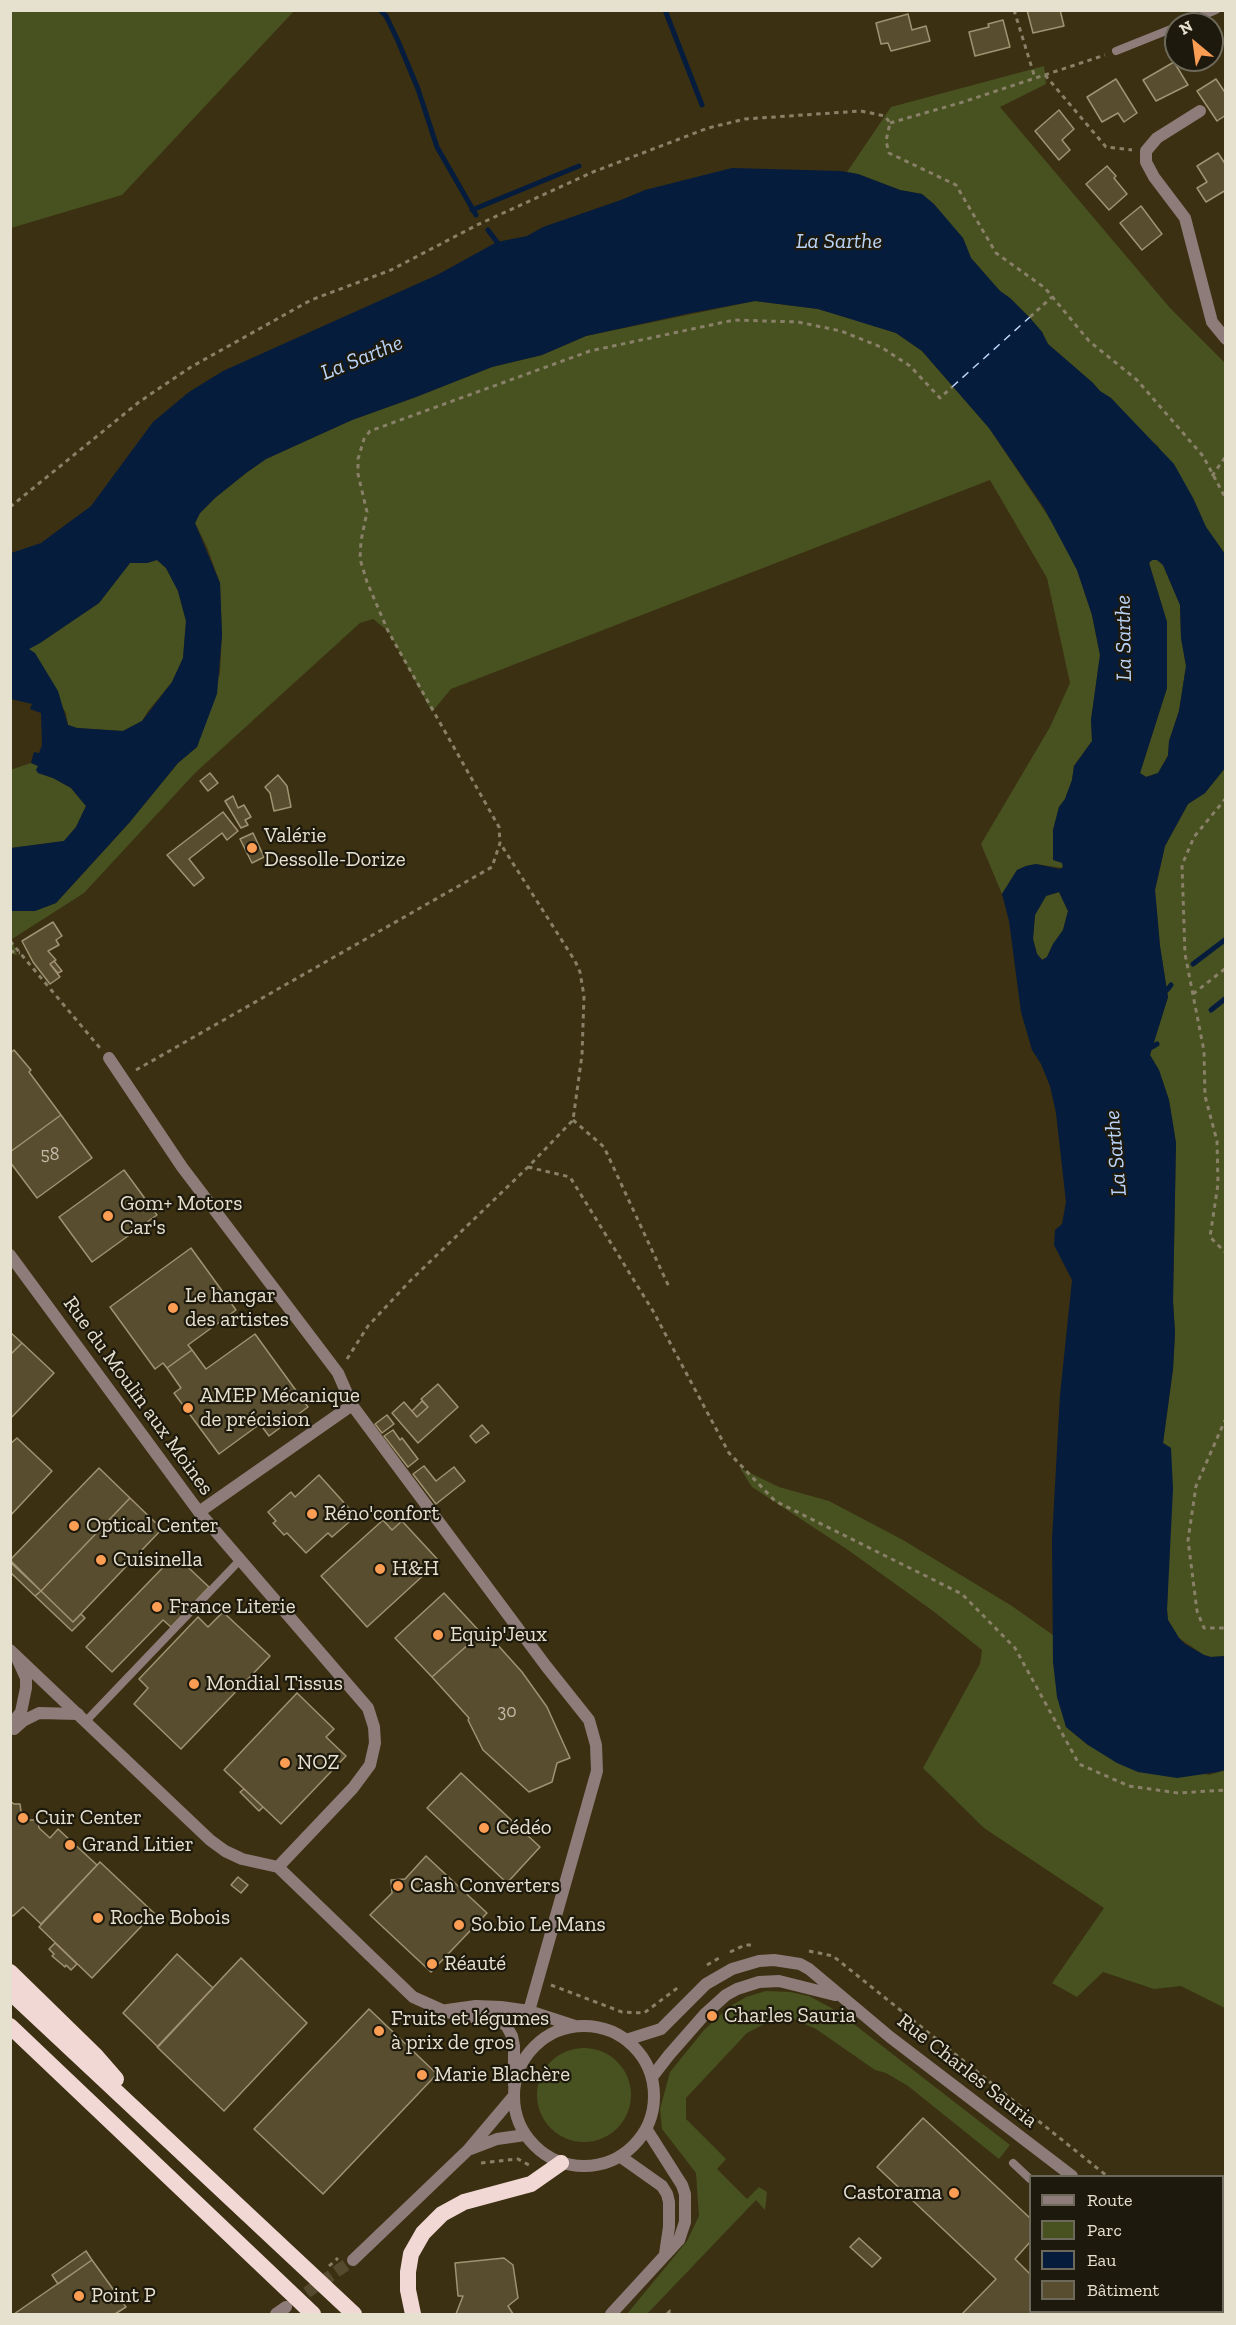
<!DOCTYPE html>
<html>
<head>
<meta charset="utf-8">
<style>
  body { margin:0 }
  #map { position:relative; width:1236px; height:2325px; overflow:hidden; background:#3b3012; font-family:"Zilla Slab",serif }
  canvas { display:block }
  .frame { position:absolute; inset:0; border:12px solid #e6e0cf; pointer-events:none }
  .legend { position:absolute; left:1029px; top:2175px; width:195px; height:138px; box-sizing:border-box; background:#1d190c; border:2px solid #6d695a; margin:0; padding:8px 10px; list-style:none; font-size:18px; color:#e6e0cf }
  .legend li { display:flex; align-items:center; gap:12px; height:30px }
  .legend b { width:30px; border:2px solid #6d695a }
  .north { position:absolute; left:1164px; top:12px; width:60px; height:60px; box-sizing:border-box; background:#1d190c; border:2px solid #6d695a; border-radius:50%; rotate:331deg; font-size:16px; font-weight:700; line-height:24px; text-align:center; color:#e6e0cf }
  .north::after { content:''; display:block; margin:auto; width:21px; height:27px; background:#fc9d54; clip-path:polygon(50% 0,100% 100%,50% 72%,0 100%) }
</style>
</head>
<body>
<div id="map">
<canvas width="1236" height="2325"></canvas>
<div class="frame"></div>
<ul class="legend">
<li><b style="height:8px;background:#8d7c79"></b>Route</li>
<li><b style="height:16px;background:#485120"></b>Parc</li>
<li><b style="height:16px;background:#051c3d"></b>Eau</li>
<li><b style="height:16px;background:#584d2e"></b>Bâtiment</li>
</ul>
<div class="north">N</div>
</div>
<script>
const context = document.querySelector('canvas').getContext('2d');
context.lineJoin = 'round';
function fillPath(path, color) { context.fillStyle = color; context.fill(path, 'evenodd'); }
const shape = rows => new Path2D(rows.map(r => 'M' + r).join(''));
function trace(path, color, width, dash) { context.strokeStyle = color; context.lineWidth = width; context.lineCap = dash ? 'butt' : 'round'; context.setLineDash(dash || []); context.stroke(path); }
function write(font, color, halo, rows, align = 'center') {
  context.font = font + ' "Zilla Slab",serif'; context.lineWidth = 4.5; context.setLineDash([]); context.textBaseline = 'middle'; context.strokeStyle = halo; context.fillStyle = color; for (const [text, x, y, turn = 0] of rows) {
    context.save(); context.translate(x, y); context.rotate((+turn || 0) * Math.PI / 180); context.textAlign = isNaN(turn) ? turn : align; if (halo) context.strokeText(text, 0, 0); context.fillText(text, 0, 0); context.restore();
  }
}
fillPath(shape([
  [11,10,294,10,294,11,122,195,11,228],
  [1044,66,1046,84,1000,107,1170,308,1225,363,1225,554,1206,527,1193,498,1157,445,1149,440,1111,398,1099,391,1093,383,1048,344,1042,332,1030,318,1010,298,1000,291,971,258,963,238,922,194,900,190,858,174,847,172,891,107],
  [755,301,818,309,853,319,896,333,922,351,989,428,1056,528,1077,570,1092,615,1100,655,1091,720,1092,741,1074,766,1072,780,1065,799,1059,807,1053,830,1054,843,1063,864,1062,868,1036,864,1026,866,1017,870,1002,894,981,844,1050,727,1070,683,1047,578,990,480,451,689,432,712,388,631,373,619,360,623,195,773,84,893,12,939,17,955,11,954,10,911,35,911,56,903,129,823,178,763,197,747,220,673,222,635,220,583,207,547,195,523,200,513,215,498,246,473,266,459,352,420,416,397,492,367,542,355,586,336],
  [157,560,166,568,178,591,186,621,183,658,172,682,148,711,142,721,123,731,77,728,68,725,66,713,28,649,40,643,99,603,130,563,147,563],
  [1152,560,1157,560,1163,565,1180,605,1181,638,1186,666,1179,711,1169,741,1168,755,1158,773,1146,777,1140,773,1167,688,1167,622,1149,563],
  [31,763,38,766,38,773,53,778,71,788,86,806,76,827,64,841,11,848,10,770],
  [1225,768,1225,1656,1211,1657,1204,1655,1179,1638,1168,1620,1167,1610,1171,1448,1163,1443,1173,1369,1175,1333,1173,1301,1176,1143,1169,1100,1159,1070,1150,1055,1168,997,1160,946,1155,890,1165,846,1188,804,1205,793],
  [1059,892,1068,911,1063,930,1053,944,1047,957,1043,960,1037,954,1033,939,1035,915,1046,896],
  [740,1468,779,1487,829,1501,903,1540,1012,1606,1053,1635,1053,1662,1066,1727,1088,1745,1209,1775,1225,1770,1225,2008,1181,1986,1154,1989,1103,1972,1077,1997,1052,1983,1104,1908,984,1828,923,1768,980,1664,982,1650,933,1611,848,1550,752,1487],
  [766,1991,790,1992,809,1996,837,2011,1010,2145,999,2159,908,2086,886,2073,875,2070,816,2029,791,2018,774,2019,747,2033,686,2098,686,2119,726,2159,717,2169,747,2199,759,2187,767,2192,765,2210,756,2200,647,2314,627,2314,687,2241,699,2216,696,2173,662,2129,660,2109,670,2072,704,2030,729,2007,746,1997],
  '537 2095a47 47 0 1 1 94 0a47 47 0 1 1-94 0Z'
]), '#485120');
fillPath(shape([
  [732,168,841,171,858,174,900,190,922,194,934,204,963,238,971,258,1000,291,1010,298,1030,318,1042,332,1048,344,1093,383,1100,391,1111,398,1174,464,1193,498,1206,527,1225,554,1225,768,1205,793,1188,804,1165,846,1155,890,1160,946,1168,997,1150,1055,1159,1070,1169,1100,1176,1143,1173,1301,1175,1333,1173,1369,1163,1443,1171,1448,1173,1489,1167,1610,1168,1620,1179,1638,1185,1644,1204,1655,1211,1657,1225,1656,1225,1770,1218,1772,1177,1778,1138,1772,1117,1763,1088,1745,1066,1727,1057,1697,1053,1662,1052,1540,1060,1395,1072,1280,1054,1245,1055,1230,1062,1224,1066,1202,1056,1113,1050,1086,1041,1064,1032,1050,1021,1012,1009,921,1002,894,1017,870,1026,866,1036,864,1060,869,1063,867,1062,863,1053,860,1053,830,1059,807,1065,799,1072,780,1074,766,1092,741,1091,720,1100,655,1092,615,1077,570,1044,508,989,428,922,351,896,333,818,309,755,301,691,313,586,336,542,355,492,367,416,397,352,420,266,459,246,473,215,498,200,513,195,523,220,583,222,635,217,694,197,747,178,763,129,823,56,903,35,911,11,911,11,848,64,841,76,827,86,806,71,788,53,778,38,773,36,770,38,766,31,763,34,752,39,753,42,745,41,713,30,709,32,704,11,699,11,553,41,543,91,506,153,422,189,392,223,371,437,275,497,242,527,236,543,227,621,200,645,190],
  [157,560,166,568,178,591,186,621,183,658,172,682,142,721,123,731,77,728,68,725,58,691,35,653,29,649,40,643,99,603,130,563,147,563],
  [1152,560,1157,560,1163,565,1180,605,1181,638,1186,666,1179,711,1169,741,1168,756,1158,773,1146,777,1140,773,1167,688,1167,622,1149,563],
  [1059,892,1068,911,1063,930,1053,944,1047,957,1042,960,1037,954,1033,939,1035,915,1046,896]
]), '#051c3d');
trace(shape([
  [380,10,386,16,398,41,418,89,437,147,476,215],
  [665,10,702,105],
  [472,210,579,166],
  [488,230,497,242],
  [1193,964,1226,939],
  [1167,990,1171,985],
  [1211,1010,1226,998],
  [1152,1047,1157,1044]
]), '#051c3d', 5);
trace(shape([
  [952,387,1030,317]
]), '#bad4f9', 1.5, [8, 6]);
const building = shape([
  [1027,10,1060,10,1064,26,1033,33,1027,10],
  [908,14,912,30,926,26,930,41,891,51,888,43,881,44,876,23,908,14],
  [1003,20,1010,47,975,56,969,32,989,27,988,24,1003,20],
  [1174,62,1188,85,1156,101,1143,80,1174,62],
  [1116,79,1137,113,1124,122,1118,113,1102,122,1087,97,1116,79],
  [1216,79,1226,94,1226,115,1217,121,1197,91,1216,79],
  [1059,110,1074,129,1062,140,1070,150,1059,160,1035,131,1059,110],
  [1218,153,1226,165,1226,190,1206,202,1197,188,1207,182,1197,166,1218,153],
  [1107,166,1116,176,1114,178,1127,194,1109,210,1086,184,1107,166],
  [1141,206,1162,234,1142,250,1120,223,1141,206],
  [210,773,218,783,208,791,200,781,210,773],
  [278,775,287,786,291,807,274,811,270,793,265,787,278,775],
  [233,796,238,808,244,805,251,817,245,820,248,825,241,828,225,801,233,796],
  [223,812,238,831,227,840,222,833,189,859,204,878,194,886,167,855,223,812],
  [253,833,264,857,252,863,240,839,253,833],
  [53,922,62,936,56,940,59,945,48,951,56,960,50,964,60,977,50,984,33,962,22,941,53,922],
  [54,961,62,971,58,973,50,964,54,961],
  [14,1050,31,1070,29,1072,61,1115,10,1152,10,1053,14,1050],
  [61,1115,92,1158,37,1198,10,1162,10,1152,61,1115],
  [124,1170,157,1215,92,1262,59,1217,124,1170],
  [191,1248,236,1310,188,1345,192,1350,167,1368,163,1363,155,1369,110,1307,191,1248],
  [10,1332,22,1343,10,1355,10,1332],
  [255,1334,308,1407,269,1436,260,1424,219,1454,174,1393,181,1388,167,1368,192,1350,206,1369,255,1334],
  [22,1343,54,1373,10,1419,10,1355,22,1343],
  [438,1384,458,1407,418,1443,392,1413,404,1402,417,1417,428,1407,421,1399,438,1384],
  [422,1401,428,1407,417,1417,412,1411,422,1401],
  [387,1415,394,1424,382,1433,375,1424,387,1415],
  [482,1425,489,1433,476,1443,470,1436,482,1425],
  [393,1430,400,1440,402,1438,418,1459,408,1467,384,1436,393,1430],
  [17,1438,52,1471,10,1516,10,1444,17,1438],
  [424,1466,436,1481,454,1467,465,1481,436,1504,413,1474,424,1466],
  [99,1468,130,1498,41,1591,10,1560,99,1468],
  [319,1475,356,1516,332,1537,328,1533,306,1553,287,1533,284,1535,273,1523,276,1521,268,1512,291,1492,295,1497,319,1475],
  [130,1498,162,1529,73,1622,41,1591,130,1498],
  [393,1511,402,1521,392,1530,383,1520,393,1511],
  [383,1520,392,1530,402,1521,439,1561,367,1627,321,1576,383,1520],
  [175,1555,209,1587,171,1627,163,1620,112,1672,86,1647,175,1555],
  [10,1562,41,1591,35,1596,10,1572,10,1562],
  [41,1591,73,1622,81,1614,85,1618,72,1631,35,1596,41,1591],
  [444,1593,481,1633,432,1677,395,1638,444,1593],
  [223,1612,270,1656,181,1749,134,1704,148,1688,139,1679,198,1617,208,1627,223,1612],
  [486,1632,522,1672,547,1707,570,1758,557,1763,552,1782,529,1792,483,1750,468,1720,469,1718,432,1677,481,1633,483,1635,486,1632],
  [297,1693,334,1729,326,1737,346,1756,281,1824,224,1770,297,1693],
  [461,1773,540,1847,507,1883,427,1808,461,1773],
  [244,1789,263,1807,259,1811,240,1792,244,1789],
  [10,1801,14,1804,20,1804,21,1811,30,1820,38,1820,39,1828,50,1838,58,1829,97,1865,41,1924,23,1907,13,1916,10,1914,10,1801],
  [426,1856,487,1913,431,1972,370,1915,392,1893,391,1880,405,1879,426,1856],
  [100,1862,154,1913,92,1978,39,1927,100,1862],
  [238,1877,248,1885,241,1893,231,1885,238,1877],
  [55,1943,77,1964,71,1970,66,1965,65,1967,52,1956,54,1954,49,1949,55,1943],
  [177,1954,213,1988,158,2047,123,2013,177,1954],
  [241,1958,307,2023,224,2111,157,2047,241,1958],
  [369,2009,437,2074,323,2194,254,2129,369,2009],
  [923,2118,1030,2218,1030,2242,1015,2259,1030,2274,1030,2312,1071,2312,1074,2314,962,2314,996,2279,877,2167,923,2118],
  [859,2238,881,2258,872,2267,850,2247,859,2238],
  [86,2251,92,2260,58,2284,52,2275,86,2251],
  [504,2258,513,2265,518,2298,508,2306,513,2314,456,2314,463,2296,458,2296,455,2263,504,2258],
  [92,2260,126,2307,115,2314,14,2314,92,2260]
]);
fillPath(building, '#584d2e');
trace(building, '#9f9372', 1.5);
trace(shape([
  [292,2303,353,2260]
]), '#554a2e', 12, [12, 6]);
trace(shape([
  [1014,10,1035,78],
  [1045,75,1106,147,1132,150],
  [890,123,963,102,1105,55],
  [1030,317,1052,297],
  [1212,476,1226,456],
  [10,507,139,402,191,367,311,300,391,270,477,225,593,172,708,128,745,119,861,111,885,116,890,123,886,141,889,153,956,185,996,253,1045,288,1089,341,1137,380,1203,456,1226,499],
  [1226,798,1194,837,1182,865,1185,954,1204,1051,1205,1096,1217,1141,1218,1184,1210,1237,1226,1253],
  [10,941,100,1048],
  [10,951,20,953],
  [1193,994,1226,968],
  [136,1070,492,867,500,843,499,827,388,631,367,582,360,559,361,541,367,512,358,474,358,459,364,439,370,431,590,351,734,320,798,322,841,331,881,347,910,366,940,398,952,387],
  [573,1120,604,1147,670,1289],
  [528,1167,570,1177,653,1311,729,1453,775,1501,962,1594,1015,1648,1079,1764,1129,1786,1178,1793,1226,1790],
  [347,1359,368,1326,410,1281,528,1167,573,1120,582,1055,584,996,580,972,575,961,500,843],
  [1226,1418,1196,1486,1188,1540,1197,1611,1204,1628,1226,1628],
  [809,1951,833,1956,1107,2176],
  [730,1952,745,1945,755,1945],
  [707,1965,719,1958],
  [551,1985,622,2012,644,2013,680,1986],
  [481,2163,518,2159,529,2165],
  [1222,2264,1226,2267],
  [329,2266,338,2258],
  [667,2314,670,2311,674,2314]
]), '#898068', 3, [4.5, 4.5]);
trace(shape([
  [1183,24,1216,10],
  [1116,51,1176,27],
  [86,1721,240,1560],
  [1013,2163,1030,2179],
  [1178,2312,1181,2314]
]), '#8d7c79', 8);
trace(shape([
  [1200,111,1157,138,1146,151,1146,162,1154,177,1185,218,1212,322,1226,339],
  [109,1058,182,1167,338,1373,352,1405,546,1666,589,1720,596,1745,597,1771,529,2011],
  [10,1255,199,1512,368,1708,374,1727,375,1743,370,1765,353,1788,278,1867],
  [199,1512,352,1405],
  [10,1650,210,1840,225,1851,242,1859,278,1867,413,1997,442,2010,463,2017,488,2017,506,2025,512,2036,514,2046,514,2085],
  [447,2010,476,2006,501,2007,529,2011,575,2026],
  '514 2096a70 70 0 1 1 140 0a70 70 0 1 1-140 0Z',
  [626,2040,661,2029,706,1984,732,1969,759,1961,774,1960,800,1964,809,1969,890,2037,1072,2176],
  [652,2077,669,2055,705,2014,726,1995,737,1989,759,1982,779,1981,835,1995],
  [471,2149,497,2139,525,2135],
  [621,2157,662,2186,667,2194,669,2202,669,2227,665,2254],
  [353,2260,469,2149,513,2097],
  [1222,2292,1226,2294],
  [276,2314,286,2307],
  [611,2314,679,2240,685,2222,685,2194,682,2185,647,2130]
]), '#8d7c79', 12);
trace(shape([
  [10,1726,21,1712,26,1688,26,1678,16,1656],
  [14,1729,23,1721,39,1713,78,1714]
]), '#8d7c79', 12);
trace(shape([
  [10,1972,96,2056,116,2079],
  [10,1992,354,2314],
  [10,2026,313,2314],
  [413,2314,408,2290,408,2272,411,2254,423,2233,442,2214,464,2202,531,2184,561,2163]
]), '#f2d8d4', 16);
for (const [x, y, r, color] of [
  [252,848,6,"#fc9d54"],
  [108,1216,6,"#fc9d54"],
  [173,1308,6,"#fc9d54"],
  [188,1408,6,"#fc9d54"],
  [312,1514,6,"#fc9d54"],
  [74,1526,6,"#fc9d54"],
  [101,1560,6,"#fc9d54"],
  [380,1569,6,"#fc9d54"],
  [157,1607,6,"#fc9d54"],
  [438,1635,6,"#fc9d54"],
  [194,1684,6,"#fc9d54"],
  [285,1763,6,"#fc9d54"],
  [23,1818,6,"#fc9d54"],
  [484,1828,6,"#fc9d54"],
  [70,1845,6,"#fc9d54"],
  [398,1886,6,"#fc9d54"],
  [98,1918,6,"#fc9d54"],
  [459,1925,6,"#fc9d54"],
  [432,1964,6,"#fc9d54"],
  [712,2016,6,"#fc9d54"],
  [379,2031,6,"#fc9d54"],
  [422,2075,6,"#fc9d54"],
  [954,2193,6,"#fc9d54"],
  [79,2296,6,"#fc9d54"]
]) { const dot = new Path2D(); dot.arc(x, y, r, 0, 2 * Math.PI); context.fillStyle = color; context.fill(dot); trace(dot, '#1d190c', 2); }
write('18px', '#c2bba7', null, [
  ["58",50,1155],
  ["30",507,1712]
]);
write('21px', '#e6e0cf', '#1d190c', [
  ["Valérie",264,836],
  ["Dessolle-Dorize",264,860],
  ["Gom+ Motors",120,1204],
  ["Car's",120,1228],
  ["Le hangar",185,1296],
  ["des artistes",185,1320],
  ["AMEP Mécanique",200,1396],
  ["de précision",200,1420],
  ["Réno'confort",324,1514],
  ["Optical Center",86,1526],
  ["Cuisinella",113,1560],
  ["H&H",392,1569],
  ["France Literie",169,1607],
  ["Equip'Jeux",450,1635],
  ["Mondial Tissus",206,1684],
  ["NOZ",297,1763],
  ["Cuir Center",35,1818],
  ["Cédéo",496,1828],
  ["Grand Litier",82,1845],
  ["Cash Converters",410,1886],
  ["Roche Bobois",110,1918],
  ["So.bio Le Mans",471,1925],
  ["Réauté",444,1964],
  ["Charles Sauria",724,2016],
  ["Fruits et légumes",391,2019],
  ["à prix de gros",391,2043],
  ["Marie Blachère",434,2075],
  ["Castorama",942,2193,"right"],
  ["Point P",91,2296]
], 'left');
write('21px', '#e6e0cf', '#1d190c', [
  ["Rue du Moulin aux Moines",138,1396,54],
  ["Rue Charles Sauria",967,2071,38]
]);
write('italic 22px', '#bad4f9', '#1d190c', [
  ["La Sarthe",839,242],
  ["La Sarthe",362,358,-22],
  ["La Sarthe",1124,638,-91],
  ["La Sarthe",1116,1153,-95]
]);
</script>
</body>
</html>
